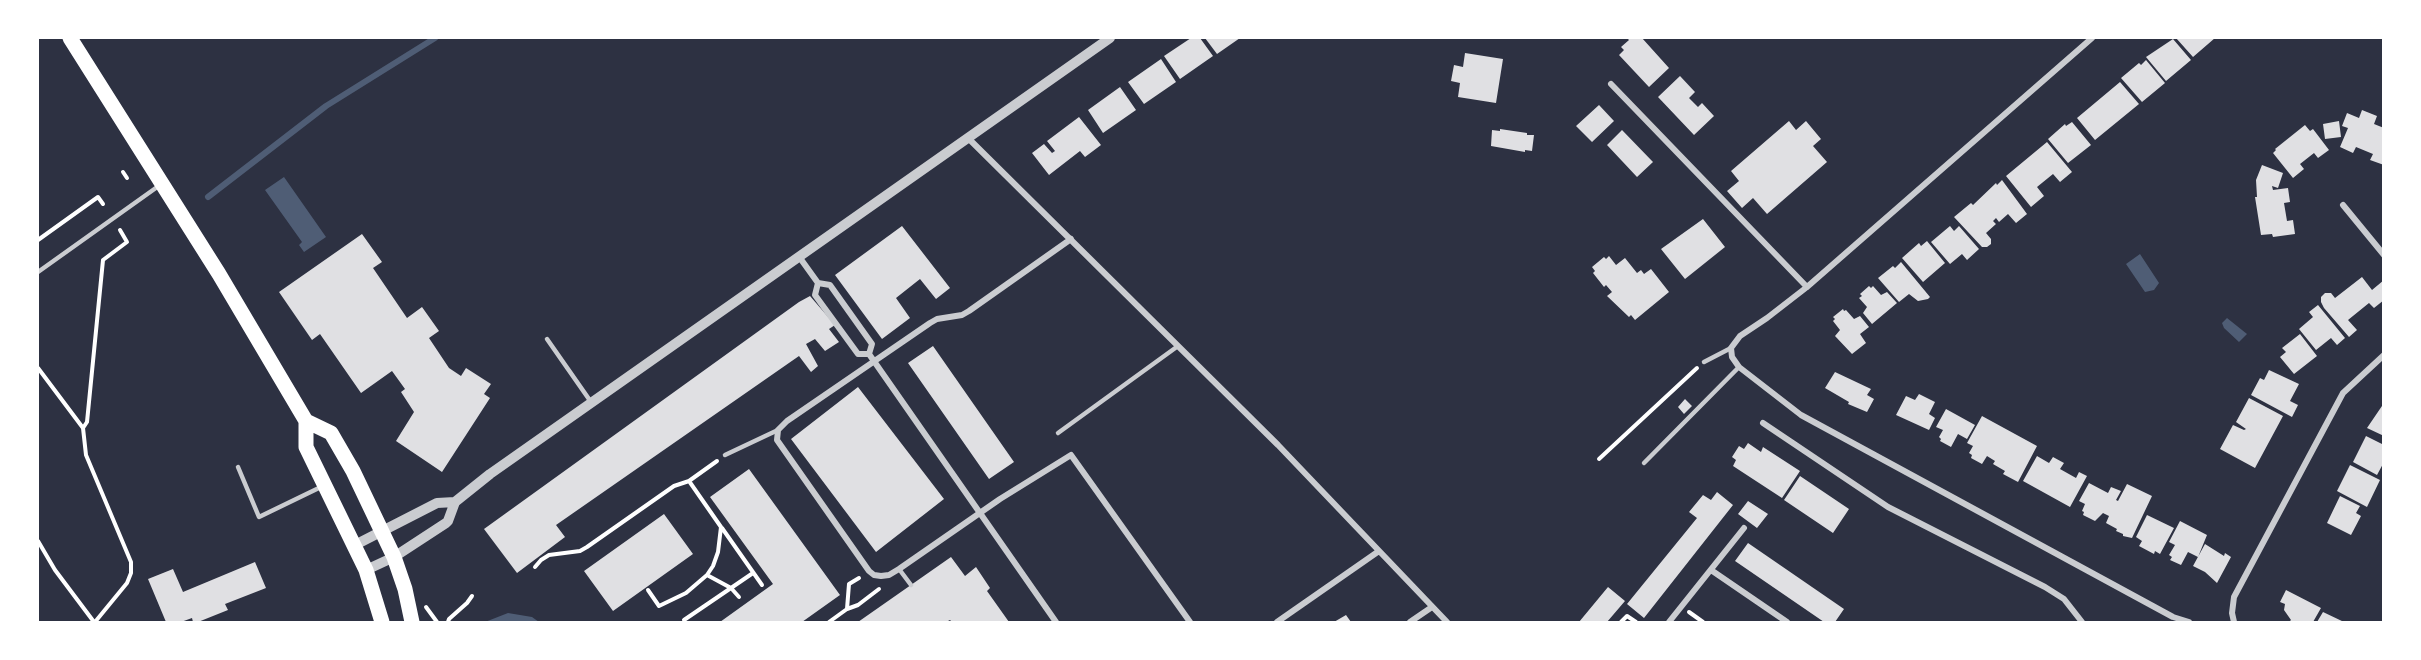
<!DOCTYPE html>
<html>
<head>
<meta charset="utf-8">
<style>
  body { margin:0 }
  #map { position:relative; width:2421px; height:660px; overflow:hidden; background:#2d3142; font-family:"Roboto Condensed",sans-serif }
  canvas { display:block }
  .frame { position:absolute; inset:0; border:39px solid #fff; pointer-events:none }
</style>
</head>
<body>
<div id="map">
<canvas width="2421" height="660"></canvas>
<div class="frame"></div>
</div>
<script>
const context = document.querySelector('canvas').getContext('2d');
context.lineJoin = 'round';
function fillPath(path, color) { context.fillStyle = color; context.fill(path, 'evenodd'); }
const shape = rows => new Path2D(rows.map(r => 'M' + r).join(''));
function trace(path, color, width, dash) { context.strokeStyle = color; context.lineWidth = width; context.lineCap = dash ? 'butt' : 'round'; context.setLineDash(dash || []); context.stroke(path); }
fillPath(shape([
  [284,177,326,237,304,252,299,245,302,242,265,190],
  [2140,254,2159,283,2154,290,2145,292,2126,264],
  [2227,318,2247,334,2239,342,2224,328,2222,323],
  [508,613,532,617,539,622,485,622]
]), '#4f5d75');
trace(shape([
  [208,197,326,106,435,38]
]), '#4f5d75', 6);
fillPath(shape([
  [1191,38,1200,38,1213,56,1180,79,1164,56],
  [1205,38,1240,38,1217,54],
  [1627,38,1642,38,1669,68,1649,87,1619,55,1624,50,1621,47,1629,40],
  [2176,38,2215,38,2193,57],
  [2173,39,2191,60,2166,81,2146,57],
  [1465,53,1503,59,1496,103,1458,97,1460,83,1451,81,1454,65,1463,67],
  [1161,59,1176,82,1144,104,1128,82],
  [2146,60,2165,83,2142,102,2121,78,2139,63,2141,65],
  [1680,76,1695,92,1689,98,1698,107,1702,103,1714,116,1694,135,1658,97],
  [2120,82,2139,104,2095,140,2077,118],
  [1120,87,1136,110,1103,133,1088,110],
  [1599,105,1614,121,1592,142,1576,126],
  [2362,110,2377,116,2374,124,2384,128,2384,165,2370,160,2373,154,2356,147,2353,153,2340,147,2348,128,2342,126,2347,113,2359,118],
  [1079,117,1101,145,1085,157,1080,151,1049,175,1032,153,1044,144,1052,153,1055,151,1047,141],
  [1789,121,1796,130,1806,121,1821,139,1813,146,1827,162,1767,214,1753,198,1742,208,1727,191,1739,181,1731,171],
  [2339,121,2341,137,2325,139,2323,124],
  [2072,122,2091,145,2068,163,2048,139,2065,124,2066,126],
  [2305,125,2310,131,2313,129,2329,150,2318,158,2314,153,2300,164,2304,169,2293,178,2273,153,2276,150,2275,149],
  [1500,129,1527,133,1527,135,1534,135,1532,151,1525,150,1525,152,1491,146,1492,130,1500,131],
  [1622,130,1653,162,1637,177,1607,145],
  [2047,142,2072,172,2060,182,2053,174,2037,187,2044,196,2031,207,2006,176],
  [2262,165,2283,173,2278,188,2272,186,2273,190,2288,188,2290,202,2284,203,2287,221,2293,220,2295,234,2273,237,2272,234,2261,235,2255,197,2257,197,2256,180],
  [2002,180,2027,214,2016,223,2008,214,1999,222,1996,218,1993,221,1996,224,1986,233,1991,239,1991,244,1987,247,1982,247,1954,217,1971,203,1973,205,1996,183,1997,185],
  [1703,219,1725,247,1685,279,1661,249],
  [902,226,950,288,936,299,920,279,896,298,910,318,882,339,835,275],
  [1950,226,1954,231,1959,226,1979,249,1967,260,1962,254,1950,264,1931,242],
  [362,234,382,262,373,268,407,318,422,307,439,331,429,338,449,368,461,376,466,368,491,384,484,394,490,398,442,472,396,441,414,412,401,392,405,389,392,371,361,393,320,334,312,340,279,292],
  [1927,241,1945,263,1923,282,1902,258,1919,243,1921,246],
  [1609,256,1616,265,1625,258,1637,273,1641,270,1644,274,1651,269,1669,292,1635,320,1631,315,1629,317,1607,296,1612,292,1606,285,1604,287,1593,273,1595,271,1592,267,1604,257,1606,259],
  [1901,262,1930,297,1928,299,1918,301,1909,294,1899,302,1878,278,1893,266,1895,268],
  [2362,277,2372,290,2384,280,2384,300,2374,308,2369,303,2348,320,2357,330,2349,337,2324,308,2321,302,2321,297,2325,293,2331,293,2335,298],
  [1869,286,1871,288,1873,286,1881,295,1887,292,1897,303,1872,324,1863,313,1867,307,1859,298,1862,296,1860,294],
  [810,296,835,325,829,329,839,342,825,351,815,339,806,344,818,366,811,372,799,356,556,525,565,537,517,573,484,529,799,302],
  [2318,305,2345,338,2337,345,2331,338,2316,350,2299,329,2313,317,2309,312],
  [1843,309,1844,311,1846,310,1854,319,1860,316,1869,327,1860,334,1866,343,1852,354,1835,336,1840,330,1833,321,1835,319,1833,317],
  [2300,334,2317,356,2294,374,2280,357,2286,352,2282,348],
  [933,346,1014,462,989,479,908,363],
  [2269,370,2299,384,2290,401,2298,405,2292,417,2251,395,2260,378,2264,380],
  [1835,372,1871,389,1867,395,1874,399,1867,412,1848,404,1849,402,1825,388],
  [858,387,944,499,876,552,791,439],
  [1919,394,1935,402,1929,414,1935,418,1929,430,1896,415,1906,396,1915,400],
  [2249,398,2283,416,2255,468,2220,449,2233,425,2244,430,2246,429,2236,422],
  [1685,399,1692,406,1684,414,1678,407],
  [2384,403,2384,436,2367,428],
  [1946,409,1975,425,1967,439,1958,434,1951,447,1940,441,1941,439,1939,437,1943,430,1936,427],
  [1982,416,2037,446,2018,482,2003,474,2005,471,1993,464,1995,461,1987,456,1982,464,1971,458,1972,455,1969,453,1973,446,1967,443],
  [2366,436,2384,445,2384,462,2377,475,2353,462],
  [1748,443,1761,452,1763,447,1800,471,1782,498,1733,466,1736,460,1732,457,1739,446,1744,449],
  [2037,456,2049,463,2053,457,2064,463,2060,469,2076,478,2079,472,2087,476,2070,507,2023,481],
  [2350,465,2380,480,2367,507,2337,491],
  [749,469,840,595,802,622,720,622,773,584,710,497],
  [1800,476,1849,509,1833,533,1784,500],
  [2089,483,2108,493,2111,487,2121,491,2116,500,2118,501,2127,484,2152,496,2132,538,2123,536,2123,534,2116,531,2117,529,2106,523,2109,516,2103,513,2095,521,2083,515,2084,512,2082,511,2085,504,2079,501],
  [1717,492,1733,505,1644,618,1627,604,1697,518,1689,512,1703,495,1711,500],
  [2340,496,2360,506,2356,513,2361,516,2351,535,2327,523],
  [1748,501,1768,514,1757,528,1738,514],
  [664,514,693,554,613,611,584,571],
  [2147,515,2174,528,2160,554,2155,551,2154,554,2139,546,2142,541,2136,537],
  [2180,521,2207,535,2198,557,2188,552,2181,565,2170,560,2172,557,2169,555,2175,545,2169,542],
  [1748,543,1844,609,1835,622,1824,622,1735,561],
  [2205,544,2224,556,2225,553,2231,557,2217,583,2205,572,2193,566],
  [951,557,965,576,976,567,990,588,987,591,1009,622,952,622,950,620,946,622,858,622],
  [255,562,266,588,225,604,228,610,198,622,193,622,192,618,181,622,166,622,148,579,173,569,183,592],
  [1608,587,1625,601,1607,622,1579,622],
  [2286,590,2321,608,2313,622,2289,622,2291,620,2284,610,2285,604,2280,602],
  [2323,612,2344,622,2317,622],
  [1346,615,1351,622,1334,622]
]), '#e0e0e3');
trace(shape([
  [123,172,127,178],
  [38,240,98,197,103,204],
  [38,368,83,428,86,455,131,562,131,573,127,583,95,622],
  [83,428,87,422,103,260,127,242,120,230],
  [1599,459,1697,368],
  [722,528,762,585],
  [38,541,55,570,94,622],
  [535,567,541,560,549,555,580,551,587,547,674,486,689,481,717,461],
  [648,590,659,606,686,593,707,575,713,566,718,552,721,527,689,481],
  [739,597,731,588,753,573],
  [426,607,437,622],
  [847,609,858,605,879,589],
  [1689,612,1703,622],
  [684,620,731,588,707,575],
  [448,622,449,619,467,603,472,596],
  [829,622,847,609,849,584,859,578],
  [1621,622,1627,616,1636,622]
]), '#fff', 4);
trace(shape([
  [38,272,160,185],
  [547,339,591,402],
  [1704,362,1731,348],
  [1058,433,1178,346],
  [725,455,778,430],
  [1644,463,1739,367],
  [238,467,259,517,323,486],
  [899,569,911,585]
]), '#caccd0', 4.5);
trace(shape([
  [2092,38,1807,287,1767,318,1740,336,1731,348,1732,357,1739,367,1801,415,2173,617,2189,622],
  [1611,84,1807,287],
  [968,138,1278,445,1447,622],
  [2343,205,2384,255],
  [1071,239,969,311,962,315,937,319,930,323,787,421,778,430,777,440,869,571,874,575,881,576,889,575,899,569,1000,499,1071,455,1190,622],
  [800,258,818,283,830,285,872,344,869,354,1056,622],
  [818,283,815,295,858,354,869,354],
  [1763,423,1888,507,2045,587,2064,599,2082,622],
  [1711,570,1787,622],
  [1277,622,1379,551],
  [1410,622,1432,607],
  [1669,622,1744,528],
  [2234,622,2232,613,2234,597,2343,393,2384,355]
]), '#caccd0', 6);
trace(shape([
  [355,545,437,503,455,502],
  [366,570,394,557,446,523,448,521,455,502,490,474,1110,38]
]), '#caccd0', 10);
trace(shape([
  [70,38,219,274,306,421,306,447,366,570,382,622],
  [306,421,331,433,353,471,394,557,405,589,412,622]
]), '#fff', 15);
</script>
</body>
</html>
